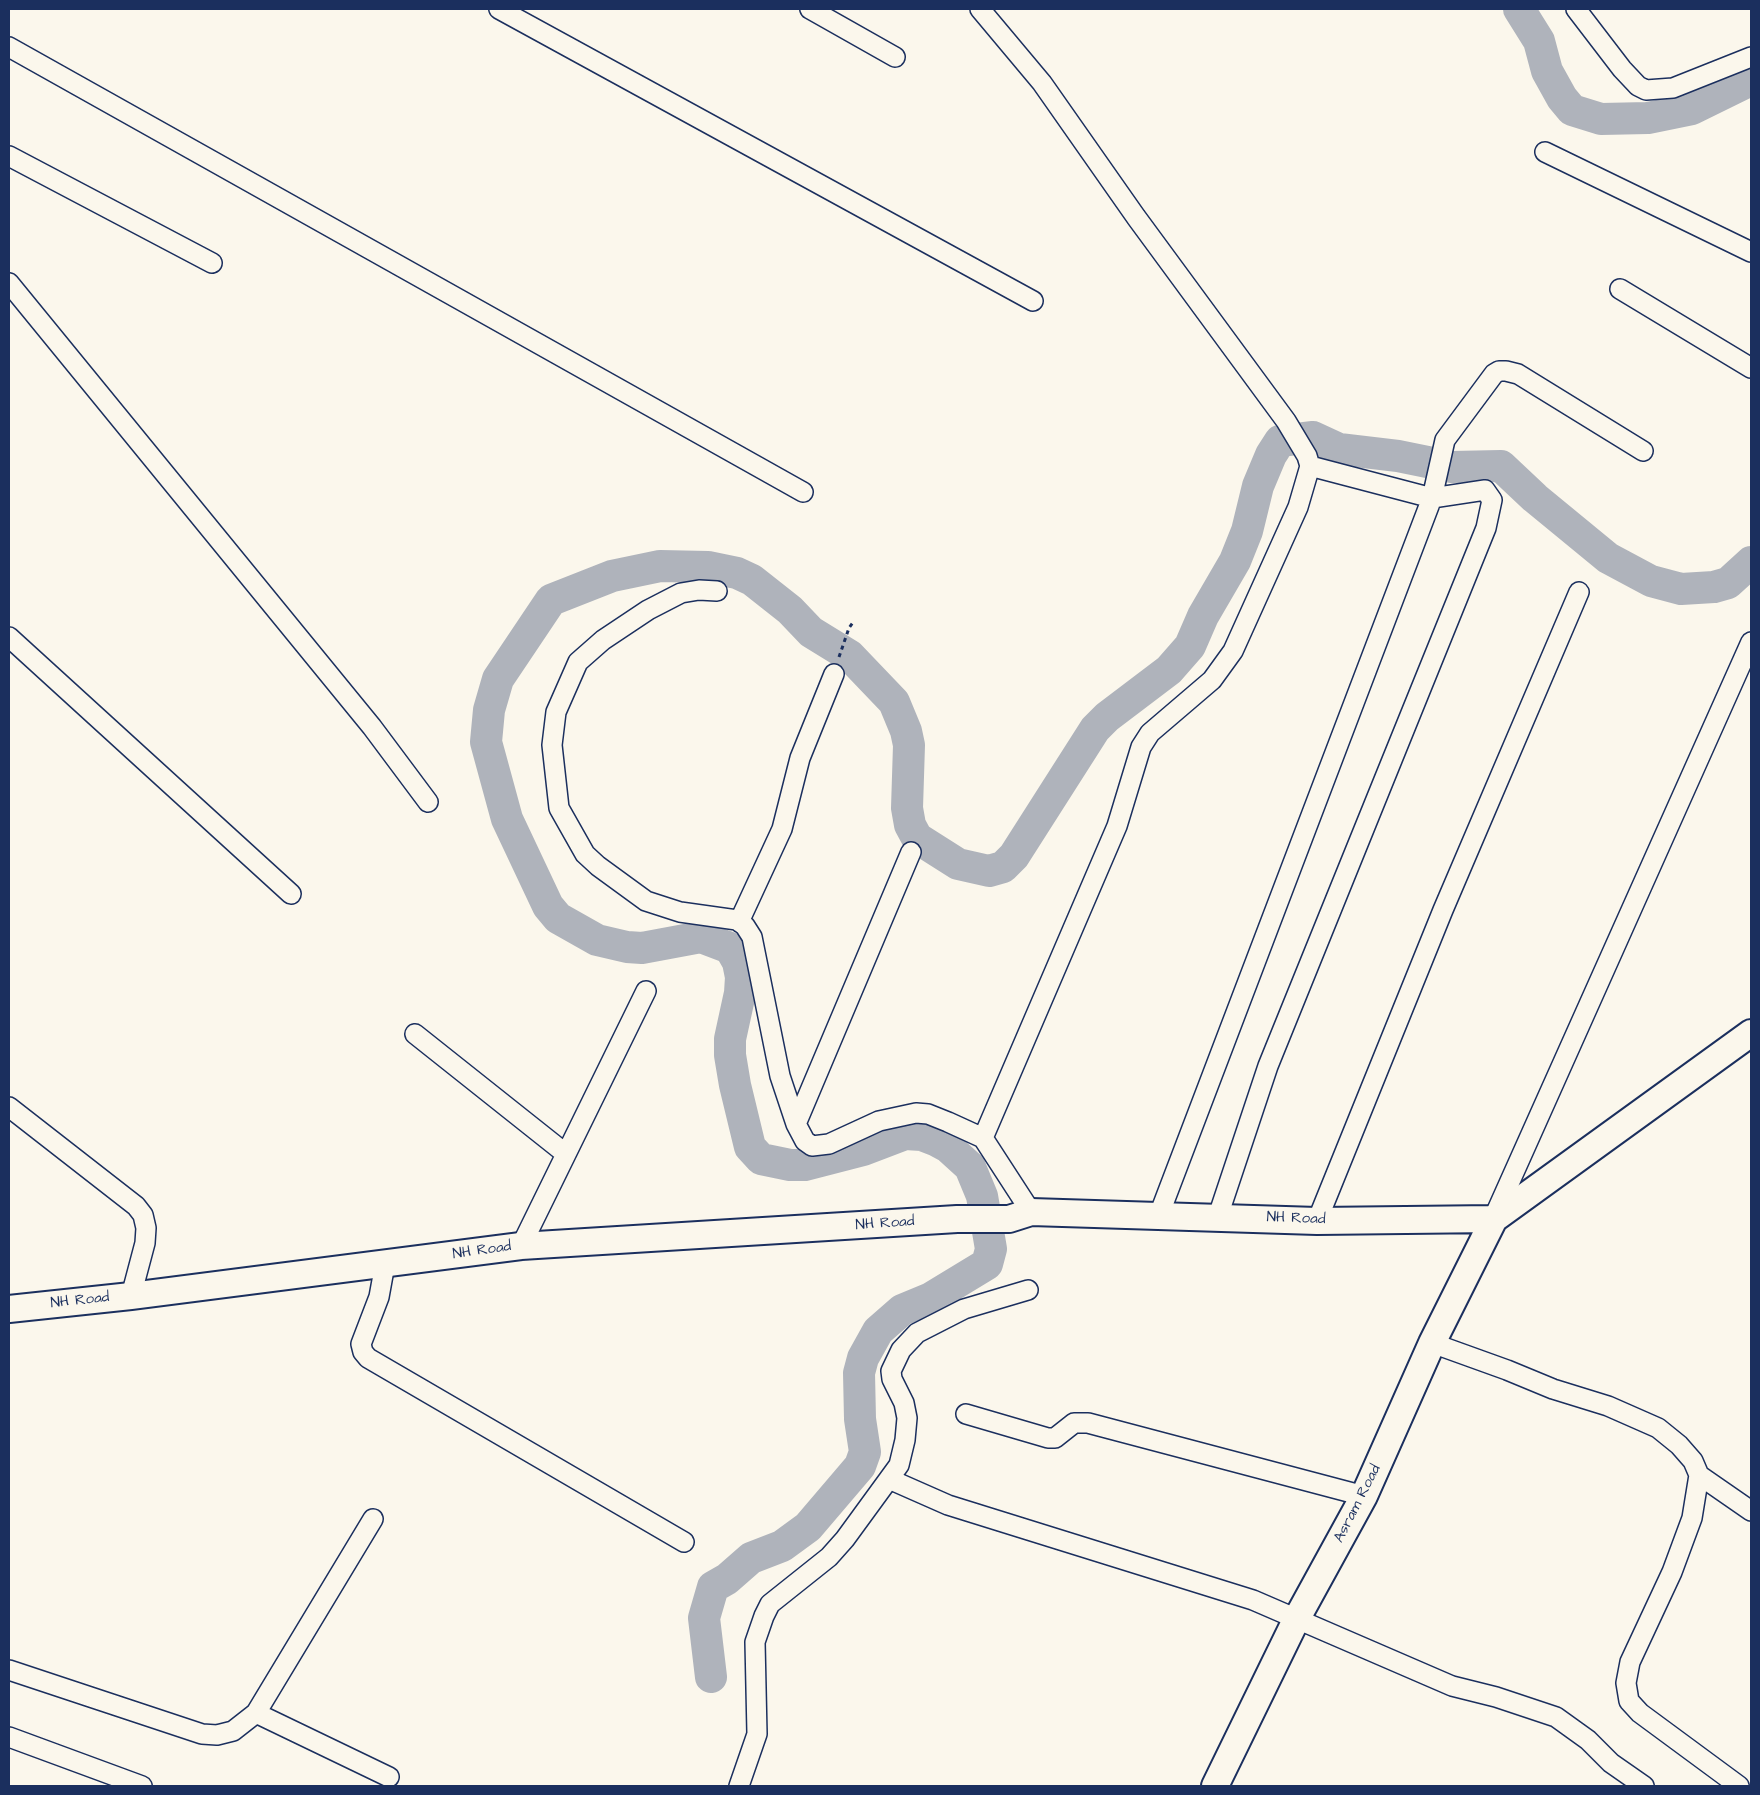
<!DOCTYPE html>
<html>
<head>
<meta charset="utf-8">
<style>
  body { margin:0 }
  #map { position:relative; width:1760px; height:1795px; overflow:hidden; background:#fbf7ec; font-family:"Architects Daughter",sans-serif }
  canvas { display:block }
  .frame { position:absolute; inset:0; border:10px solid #1b2f5e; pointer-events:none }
</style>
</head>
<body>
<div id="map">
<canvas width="1760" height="1795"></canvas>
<div class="frame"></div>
</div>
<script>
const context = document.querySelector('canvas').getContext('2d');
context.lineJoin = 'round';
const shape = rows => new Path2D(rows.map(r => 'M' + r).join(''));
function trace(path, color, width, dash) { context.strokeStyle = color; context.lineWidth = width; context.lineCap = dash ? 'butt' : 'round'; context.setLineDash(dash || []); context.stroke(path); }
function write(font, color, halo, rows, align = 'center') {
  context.font = font + ' "Architects Daughter",sans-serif'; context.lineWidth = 4.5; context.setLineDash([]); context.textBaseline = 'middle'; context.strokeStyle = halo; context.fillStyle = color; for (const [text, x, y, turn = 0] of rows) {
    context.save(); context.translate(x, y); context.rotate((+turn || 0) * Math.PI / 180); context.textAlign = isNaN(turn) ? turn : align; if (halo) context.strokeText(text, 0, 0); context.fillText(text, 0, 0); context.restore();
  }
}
trace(shape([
  [1519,9,1539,41,1547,71,1562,98,1572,110,1601,119,1648,118,1692,109,1751,80],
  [711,1677,704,1618,713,1587,727,1579,751,1558,782,1546,808,1527,860,1466,865,1452,860,1419,859,1373,863,1358,878,1331,902,1310,931,1298,987,1264,991,1249,982,1196,970,1167,948,1147,935,1140,922,1135,905,1134,863,1150,805,1165,790,1165,761,1159,750,1147,735,1085,730,1055,730,1039,740,993,741,977,738,962,730,948,701,937,642,948,627,947,597,940,558,918,548,906,507,819,486,742,489,710,498,679,551,600,612,576,660,566,708,567,737,573,752,580,790,610,811,632,850,656,894,702,906,731,909,745,907,808,910,825,917,838,958,864,989,871,1003,867,1014,856,1095,729,1107,717,1169,670,1190,646,1203,616,1235,561,1247,531,1258,486,1271,455,1280,441,1313,437,1339,449,1398,456,1452,467,1501,466,1535,498,1608,558,1651,581,1681,589,1714,587,1728,583,1751,562]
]), '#afb3bb', 32);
const street = shape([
  [499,9,1033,301],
  [810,9,895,57],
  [980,9,1042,83,1136,217,1286,421,1307,456,1310,466,1298,507,1233,651,1212,680,1150,733,1141,747,1117,826,983,1138,1031,1212],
  [1576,9,1622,69,1638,86,1646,90,1673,88,1751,57],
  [9,47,803,492],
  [1545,152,1751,252],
  [9,156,212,263],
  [9,283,372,727,428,802],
  [1620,289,1751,368],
  [717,591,699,590,681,593,648,610,603,640,578,662,556,712,552,745,559,808,585,854,598,866,646,901,680,912,737,920,745,926,752,937,780,1076,796,1124,805,1141,812,1146,829,1144,879,1121,916,1113,928,1114,948,1122,983,1138],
  [9,637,291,894],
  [739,922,782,829,800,758,834,674],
  [415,1034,566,1154],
  [9,1107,136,1206,143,1215,146,1228,145,1243,131,1296],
  [796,1124,911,852],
  [1159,1215,1432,498,1445,440,1494,374,1499,371,1506,371,1518,374,1643,451],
  [1218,1216,1268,1066,1486,528,1492,500,1485,490,1432,498,1310,466],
  [1494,1217,1751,642],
  [1317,1221,1443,910,1579,592],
  [521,1246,646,991],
  [385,1264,379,1297,361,1344,363,1352,368,1358,684,1542],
  [1432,1343,1507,1370,1553,1389,1608,1406,1658,1428,1679,1445,1693,1461,1699,1475,1692,1518,1672,1572,1630,1662,1626,1683,1629,1701,1640,1713,1739,1786],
  [966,1414,1048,1438,1055,1438,1074,1423,1088,1423,1364,1496],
  [1699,1475,1751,1511],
  [889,1479,948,1505,1253,1600,1452,1686,1496,1697,1556,1717,1588,1740,1611,1763,1644,1786],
  [9,1670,202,1734,217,1735,233,1731,256,1713,389,1777],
  [256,1713,373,1519],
  [9,1737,142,1786],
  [739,1786,757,1734,755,1642,764,1616,770,1604,829,1557,845,1539,899,1465,905,1440,907,1418,904,1403,892,1379,891,1371,901,1350,917,1333,964,1309,1028,1290]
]);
const secondary = shape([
  [9,1309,131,1296,521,1246,957,1219,1009,1219,1031,1212,1317,1221,1494,1219],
  [1215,1786,1296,1620,1364,1496,1432,1343,1494,1219,1751,1033]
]);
trace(street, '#1b2f5e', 22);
trace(secondary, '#1b2f5e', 30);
trace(shape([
  [839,657,849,628,854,621]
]), '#1b2f5e', 3, [4, 4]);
trace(street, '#fbf7ec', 19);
trace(secondary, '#fbf7ec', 26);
write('15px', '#1b2f5e', '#fbf7ec', [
  ["NH Road",1296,1219,2],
  ["NH Road",885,1224,-4],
  ["NH Road",482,1251,-8],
  ["NH Road",80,1301,-6],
  ["Asram Road",1358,1504,-63]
]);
</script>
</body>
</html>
